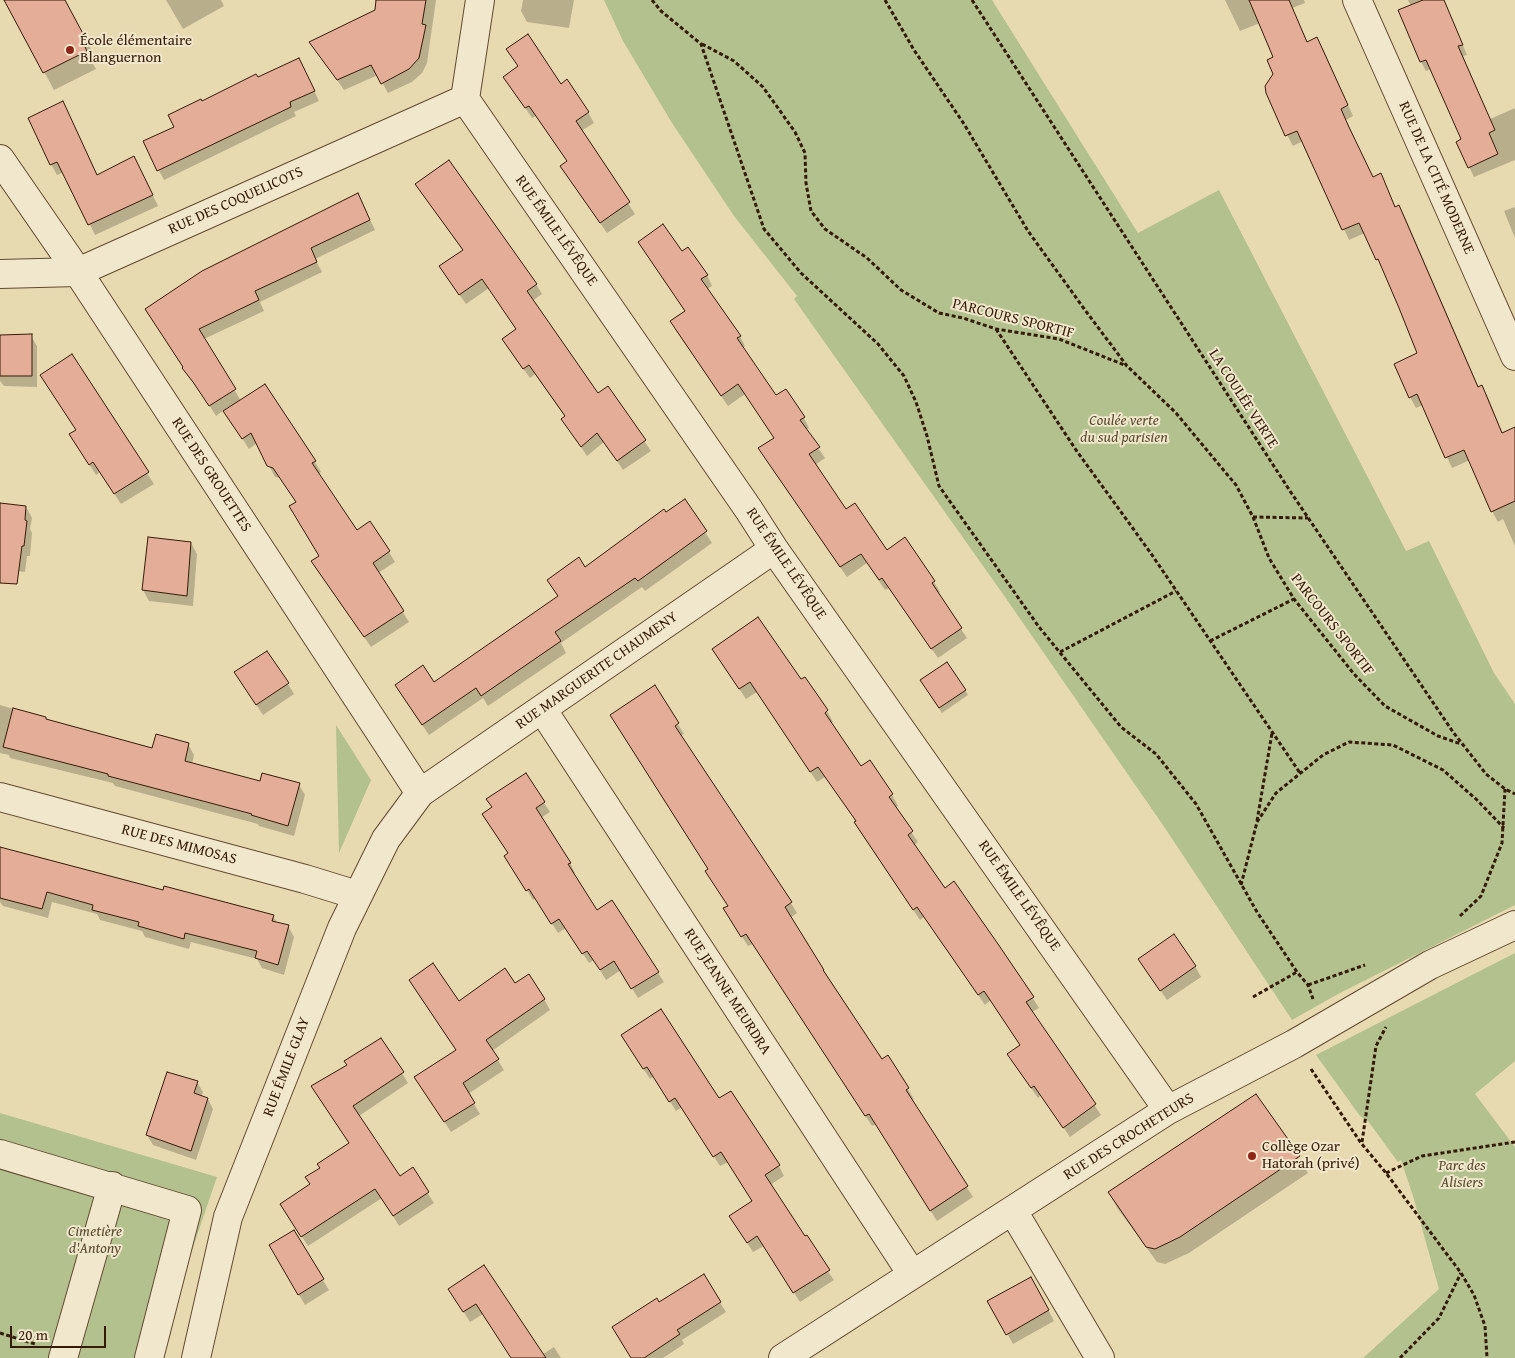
<!DOCTYPE html>
<html>
<head>
<meta charset="utf-8">
<style>
  body { margin:0 }
  #map { position:relative; width:1515px; height:1358px; overflow:hidden; background:#e8dab0; font-family:"Gentium Book Plus",serif }
  canvas { display:block }
  .scale { position:absolute; left:10px; top:1326px; width:96px; height:22px; box-sizing:border-box; border:2px solid #351a07; border-top:0; padding-left:6px; font-size:15px; line-height:18px; white-space:nowrap; color:#351a07; -webkit-text-stroke:4px #f0e7cc; paint-order:stroke }
</style>
</head>
<body>
<div id="map">
<canvas width="1515" height="1358"></canvas>
<div class="scale">20 m</div>
</div>
<script>
const context = document.querySelector('canvas').getContext('2d');
context.lineJoin = 'round';
function fillPath(path, color) { context.fillStyle = color; context.fill(path, 'evenodd'); }
const shape = rows => new Path2D(rows.map(r => 'M' + r).join(''));
function trace(path, color, width, dash) { context.strokeStyle = color; context.lineWidth = width; context.lineCap = dash ? 'butt' : 'round'; context.setLineDash(dash || []); context.stroke(path); }
function write(font, color, halo, rows, align = 'center') {
  context.font = font + ' "Gentium Book Plus",serif'; context.lineWidth = 4; context.setLineDash([]); context.textBaseline = 'middle'; context.strokeStyle = halo; context.fillStyle = color; for (const [text, x, y, turn = 0] of rows) {
    context.save(); context.translate(x, y); context.rotate((+turn || 0) * Math.PI / 180); context.textAlign = isNaN(turn) ? turn : align; if (halo) context.strokeText(text, 0, 0); context.fillText(text, 0, 0); context.restore();
  }
}
fillPath(shape([
  [604,0,992,0,1138,233,1219,190,1406,551,1429,541,1494,673,1515,704,1515,905,1338,994,1292,1020,1165,828,1005,597,794,299,797,296,734,216,672,123,623,41],
  [336,725,371,780,339,853],
  [1515,953,1515,1061,1475,1094,1515,1147,1515,1358,1363,1358,1439,1289,1413,1196,1401,1160,1398,1162,1368,1121,1360,1116,1316,1055],
  [0,1113,217,1177,190,1256,164,1358,0,1358]
]), '#b2c18e');
fillPath(shape([
  [5,0,65,0,97,61,93,64,96,69,54,90],
  [166,0,221,0,224,6,183,29],
  [377,0,436,0,427,63,422,73,412,82,388,93,378,75,344,90,311,43,376,11],
  [523,0,574,0,569,28,527,22,521,11],
  [1225,0,1304,0,1305,3,1292,8,1308,43,1317,39,1323,49,1353,116,1346,120,1373,178,1381,175,1396,208,1399,206,1405,217,1479,388,1482,387,1488,397,1503,434,1515,441,1515,546,1503,519,1498,522,1492,511,1470,460,1452,468,1423,405,1416,408,1410,397,1418,354,1400,307,1383,270,1365,233,1349,240,1303,141,1293,146,1287,135,1274,74,1275,57,1260,23,1240,31],
  [1408,0,1444,0,1467,55,1463,56,1490,119,1515,108,1515,160,1474,177,1457,142,1463,140,1431,69,1426,71,1421,62,1400,11,1411,6],
  [304,69,319,101,294,112,296,116,164,180,144,142,175,127,202,102,257,79],
  [505,78,588,112,594,123,581,131,635,214,607,233,568,177,568,162,536,116,532,118],
  [68,113,98,176,140,169,158,206,95,235,64,172,57,175,51,164],
  [417,184,536,284,542,294,532,301,598,395,608,388,651,451,623,470,604,442,587,456,562,419,565,417,535,374,530,378,509,349,504,339,517,330,489,288,466,304,446,276,463,251],
  [358,195,375,230,315,259,322,272,260,302,264,311,204,339,241,401,265,386,315,462,321,472,318,474,356,532,389,552,395,562,378,573,409,622,371,647,319,572,320,556,297,503,280,478,275,477,257,443,249,449,224,410,216,416,201,392,189,378,153,319],
  [1515,207,1515,238,1504,211],
  [639,242,682,253,707,275,712,286,707,289,740,336,745,346,743,348,776,397,804,418,809,428,806,430,825,458,815,465,846,510,887,551,934,582,940,592,937,594,967,638,938,658,889,588,885,590,867,563,847,577,766,459,775,439,745,394,728,406,677,332,671,322,686,312],
  [0,336,31,336,37,346,37,387,4,386,0,381],
  [71,355,154,484,121,504,100,472,96,475,77,445],
  [685,501,712,543,645,591,642,587,561,643,566,653,488,706,483,698,429,735,403,696,434,684,559,597,585,569],
  [0,504,26,507,32,518,30,529,32,533,30,556,27,556,25,572,0,569],
  [191,543,197,554,193,606,149,601,143,590],
  [720,660,801,681,827,711,833,722,830,724,860,768,869,762,892,795,898,806,895,808,918,842,914,845,945,890,1032,997,1039,1008,1032,1012,1101,1115,1070,1137,1041,1095,1038,1098,1015,1065,1021,1045,991,1000,985,1005,924,917,920,920,861,833,857,822,825,777,817,782,757,692,746,699],
  [242,683,288,684,294,694,263,715],
  [924,685,965,690,968,695,942,713],
  [655,687,684,734,680,736,791,903,797,913,790,918,882,1060,888,1057,914,1099,911,1101,973,1197,937,1221,876,1124,872,1126,753,944,748,946,731,919,729,907,710,869],
  [0,705,45,718,47,720,153,749,188,744,194,755,192,764,261,783,299,785,305,795,294,836,259,826,258,824,115,786,113,783,10,758,9,755,0,753],
  [544,803,550,812,541,818,570,863,575,873,573,874,597,911,658,973,664,982,638,998,621,970,606,980,594,960,589,963,566,928,558,933,536,898,533,900,512,866,509,854,490,824],
  [0,849,164,892,273,916,278,924,288,926,294,937,284,975,262,968,257,959,191,942,189,949,145,937,142,931,100,920,97,914,52,902,48,918,3,906,0,902],
  [1195,966,1201,977,1167,1000,1146,970],
  [515,985,544,999,550,1010,492,1051,504,1070,468,1094,480,1114,451,1132,422,1088,457,1051,416,991,459,1002],
  [381,1039,408,1083,359,1116,399,1178,412,1169,434,1203,399,1226,382,1198,308,1246,287,1214,311,1185,321,1168,350,1144,348,1065],
  [628,1045,719,1100,779,1166,784,1176,770,1185,804,1238,834,1280,800,1302,764,1246,753,1252,736,1226,753,1202,728,1162,720,1166,682,1107,676,1111,654,1076,650,1079],
  [197,1082,203,1092,201,1097,208,1099,213,1109,196,1160,153,1145,147,1135],
  [1256,1095,1308,1173,1189,1253,1165,1264,1157,1262,1118,1209,1109,1193],
  [293,1232,329,1290,305,1305,270,1246],
  [484,1266,483,1314,470,1322,456,1300],
  [703,1276,726,1312,682,1340,684,1344,663,1358,632,1358,659,1304],
  [1037,1288,1054,1321,1013,1344,989,1301],
  [554,1347,561,1358,537,1358]
]), '#0003');
const building = shape([
  [4,0,65,0,88,43,84,45,87,51,43,73,4,0],
  [376,0,426,0,422,24,426,25,419,58,409,69,381,84,371,65,337,80,309,42,375,10,376,0],
  [1249,0,1289,0,1307,42,1317,37,1348,105,1341,109,1348,125,1373,177,1381,173,1395,207,1399,205,1478,387,1482,385,1502,433,1515,427,1515,501,1491,512,1464,450,1445,458,1417,394,1409,398,1394,364,1417,353,1399,308,1378,259,1376,260,1359,223,1342,230,1297,131,1285,136,1266,93,1265,86,1273,74,1267,60,1273,57,1249,0],
  [1423,0,1444,0,1463,45,1458,46,1495,130,1489,133,1498,154,1468,168,1456,142,1461,139,1426,60,1420,62,1398,10,1423,0],
  [528,34,561,84,567,79,589,112,576,121,630,202,600,223,560,166,567,161,529,106,525,108,503,77,518,66,506,49,528,34],
  [299,58,315,91,290,102,291,107,157,171,143,141,174,127,168,115,201,99,202,101,256,74,258,77,299,58],
  [63,101,97,175,134,156,153,195,88,225,57,162,50,165,28,118,63,101],
  [449,160,537,284,527,291,598,393,608,386,646,440,617,461,597,433,581,447,561,419,565,416,529,365,523,369,502,339,516,329,482,279,459,295,439,266,463,250,415,184,449,160],
  [358,193,370,220,311,248,317,262,255,291,259,300,199,329,236,389,209,406,193,382,182,368,183,367,145,309,202,271,358,193],
  [663,224,682,251,688,247,708,275,701,279,741,336,737,338,776,395,786,389,805,417,800,420,820,447,809,454,846,509,855,503,887,550,905,537,935,581,932,583,962,628,931,649,882,578,879,580,861,554,840,567,758,448,774,438,738,384,721,396,670,321,685,311,638,242,663,224],
  [32,334,32,376,0,376,0,335,32,334],
  [72,354,149,472,114,494,93,462,89,465,69,434,76,430,40,375,72,354],
  [265,384,316,461,312,463,357,530,370,521,390,551,373,563,404,611,364,637,311,561,319,556,289,506,296,502,273,468,267,466,251,433,242,439,223,411,265,384],
  [685,499,707,531,638,581,635,578,555,632,561,641,481,696,476,688,422,725,395,685,423,665,434,682,558,596,547,580,579,557,585,567,664,509,666,512,685,499],
  [0,503,26,506,25,520,27,521,24,546,22,546,17,584,0,583,0,503],
  [148,537,191,542,187,596,142,590,148,537],
  [758,617,801,679,805,677,828,710,825,713,861,766,870,760,893,794,889,797,913,831,908,835,945,888,954,881,998,944,1034,997,1026,1002,1096,1104,1063,1128,1034,1086,1031,1088,1007,1054,1020,1045,984,991,978,995,917,907,913,910,854,822,856,821,818,767,810,772,750,682,739,689,712,649,758,617],
  [267,651,289,683,256,705,234,672,267,651],
  [947,662,966,690,939,708,920,680,947,662],
  [655,685,679,723,675,726,792,902,785,907,824,970,823,970,882,1059,888,1055,909,1088,906,1090,968,1186,930,1211,869,1114,865,1116,746,934,741,937,723,908,728,906,705,871,708,869,610,715,655,685],
  [13,708,46,717,46,719,152,748,156,734,189,743,185,761,260,781,262,773,300,783,288,826,251,815,252,814,108,776,108,774,3,747,13,708],
  [526,773,545,802,536,808,571,863,568,864,597,910,612,900,659,972,631,989,614,961,600,970,587,951,582,954,559,919,551,924,529,889,526,891,504,856,508,853,482,814,492,807,486,799,526,773],
  [0,847,163,890,164,886,274,915,272,921,289,925,278,965,255,958,257,951,185,933,184,939,138,926,139,922,92,910,93,905,47,892,42,909,0,898,0,847],
  [1174,934,1196,966,1160,991,1138,959,1174,934],
  [433,963,459,1001,505,968,515,983,529,974,545,999,486,1040,499,1059,463,1083,475,1103,444,1122,414,1077,456,1050,409,980,433,963],
  [661,1009,719,1098,731,1091,780,1165,765,1175,805,1236,807,1235,830,1270,793,1293,757,1236,747,1243,729,1216,752,1201,721,1152,713,1157,675,1098,669,1102,647,1067,643,1069,621,1035,661,1009],
  [381,1038,404,1072,353,1106,400,1176,413,1167,429,1192,393,1216,375,1189,301,1237,280,1204,310,1184,305,1177,320,1168,317,1164,349,1143,311,1086,347,1065,344,1061,381,1038],
  [167,1072,198,1081,194,1093,208,1098,191,1151,146,1135,167,1072],
  [1256,1094,1300,1156,1180,1237,1155,1249,1146,1247,1108,1192,1256,1094],
  [294,1230,324,1279,298,1295,269,1245,294,1230],
  [484,1265,546,1358,511,1358,476,1304,463,1312,448,1289,484,1265],
  [704,1274,721,1302,677,1330,680,1334,644,1358,631,1358,612,1327,657,1298,659,1302,704,1274],
  [1031,1277,1049,1310,1006,1335,987,1301,1031,1277]
]);
fillPath(building, '#e4ad97');
trace(building, '#351a07', 1);
const minor = shape([
  [480,0,465,99,749,510,774,549,1168,1110],
  [1357,0,1515,356],
  [0,159,78,272,420,793],
  [0,274,78,272,465,99],
  [542,709,912,1274],
  [0,797,305,879,357,895],
  [0,1154,187,1210,149,1358],
  [1013,1211,1100,1358],
  [63,1358,112,1186],
  [196,1358,228,1217,342,928,386,839,420,793,774,549],
  [783,1358,1168,1110,1294,1044,1430,965,1515,925]
]);
trace(minor, '#624a31', 30);
trace(shape([
  [652,0,661,11,701,44,764,229,801,273,878,344,904,376,916,402,927,436,939,486,1039,627,1121,727,1156,754,1196,804,1257,912,1297,972,1308,985,1313,999],
  [885,0,914,50,964,124,1028,231,1085,310,1127,366,1176,413,1236,485,1253,517,1269,558,1294,599,1354,674,1385,706,1438,736,1461,744],
  [972,0,1290,491,1453,732,1486,774,1505,789,1515,794],
  [702,44,734,61,763,87,795,132,805,153,806,183,811,211,825,229,867,258,901,290,939,313,963,318,996,329,1059,339,1127,366],
  [996,329,1076,450,1150,552,1300,773],
  [1253,517,1308,518],
  [1210,641,1294,599],
  [1060,652,1176,591],
  [1257,821,1272,733],
  [1241,885,1257,822,1276,793,1323,755,1349,742,1393,745,1443,770,1477,800,1504,828],
  [1460,916,1481,896,1502,843,1505,789],
  [1308,985,1365,965],
  [1253,997,1297,972],
  [1311,1069,1361,1143,1386,1173,1461,1273,1474,1295,1485,1326,1487,1358],
  [1362,1142,1376,1046,1386,1027],
  [1386,1173,1422,1156,1515,1142],
  [0,1333,35,1344],
  [1400,1358,1439,1318,1461,1273]
]), '#351a07', 3, [4, 2.5]);
trace(minor, '#f0e7cc', 28);
for (const [x, y, r, color] of [
  [70,50,5,"#8f2418"],
  [1252,1156,5,"#8f2418"]
]) { const dot = new Path2D(); dot.arc(x, y, r, 0, 2 * Math.PI); context.fillStyle = color; context.fill(dot); trace(dot, '#f0e7cc', 2); }
write('15px', '#351a07', '#f0e7cc', [
  ["École élémentaire",80,41],
  ["Blanguernon",80,58],
  ["Collège Ozar",1262,1147],
  ["Hatorah (privé)",1262,1164]
], 'left');
write('15px', '#351a07', '#f0e7cc', [
  ["RUE DE LA CITÉ MODERNE",1436,178,66],
  ["RUE DES COQUELICOTS",236,201,-24],
  ["RUE ÉMILE LÉVÊQUE",556,231,55],
  ["PARCOURS SPORTIF",1013,319,14],
  ["LA COULÉE VERTE",1243,399,57],
  ["RUE DES GROUETTES",211,475,57],
  ["RUE ÉMILE LÉVÊQUE",786,564,56],
  ["PARCOURS SPORTIF",1332,625,52],
  ["RUE MARGUERITE CHAUMENY",597,671,-35],
  ["RUE DES MIMOSAS",179,845,15],
  ["RUE ÉMILE LÉVÊQUE",1019,896,55],
  ["RUE JEANNE MEURDRA",727,992,57],
  ["RUE ÉMILE GLAY",287,1067,-69],
  ["RUE DES CROCHETEURS",1129,1137,-32]
]);
write('italic 15px', '#5a4c30', '#f0e7cc', [
  ["Coulée verte",1124,421],
  ["du sud parisien",1124,438],
  ["Parc des",1462,1166],
  ["Alisiers",1462,1183],
  ["Cimetière",95,1232],
  ["d'Antony",95,1249]
]);
</script>
</body>
</html>
